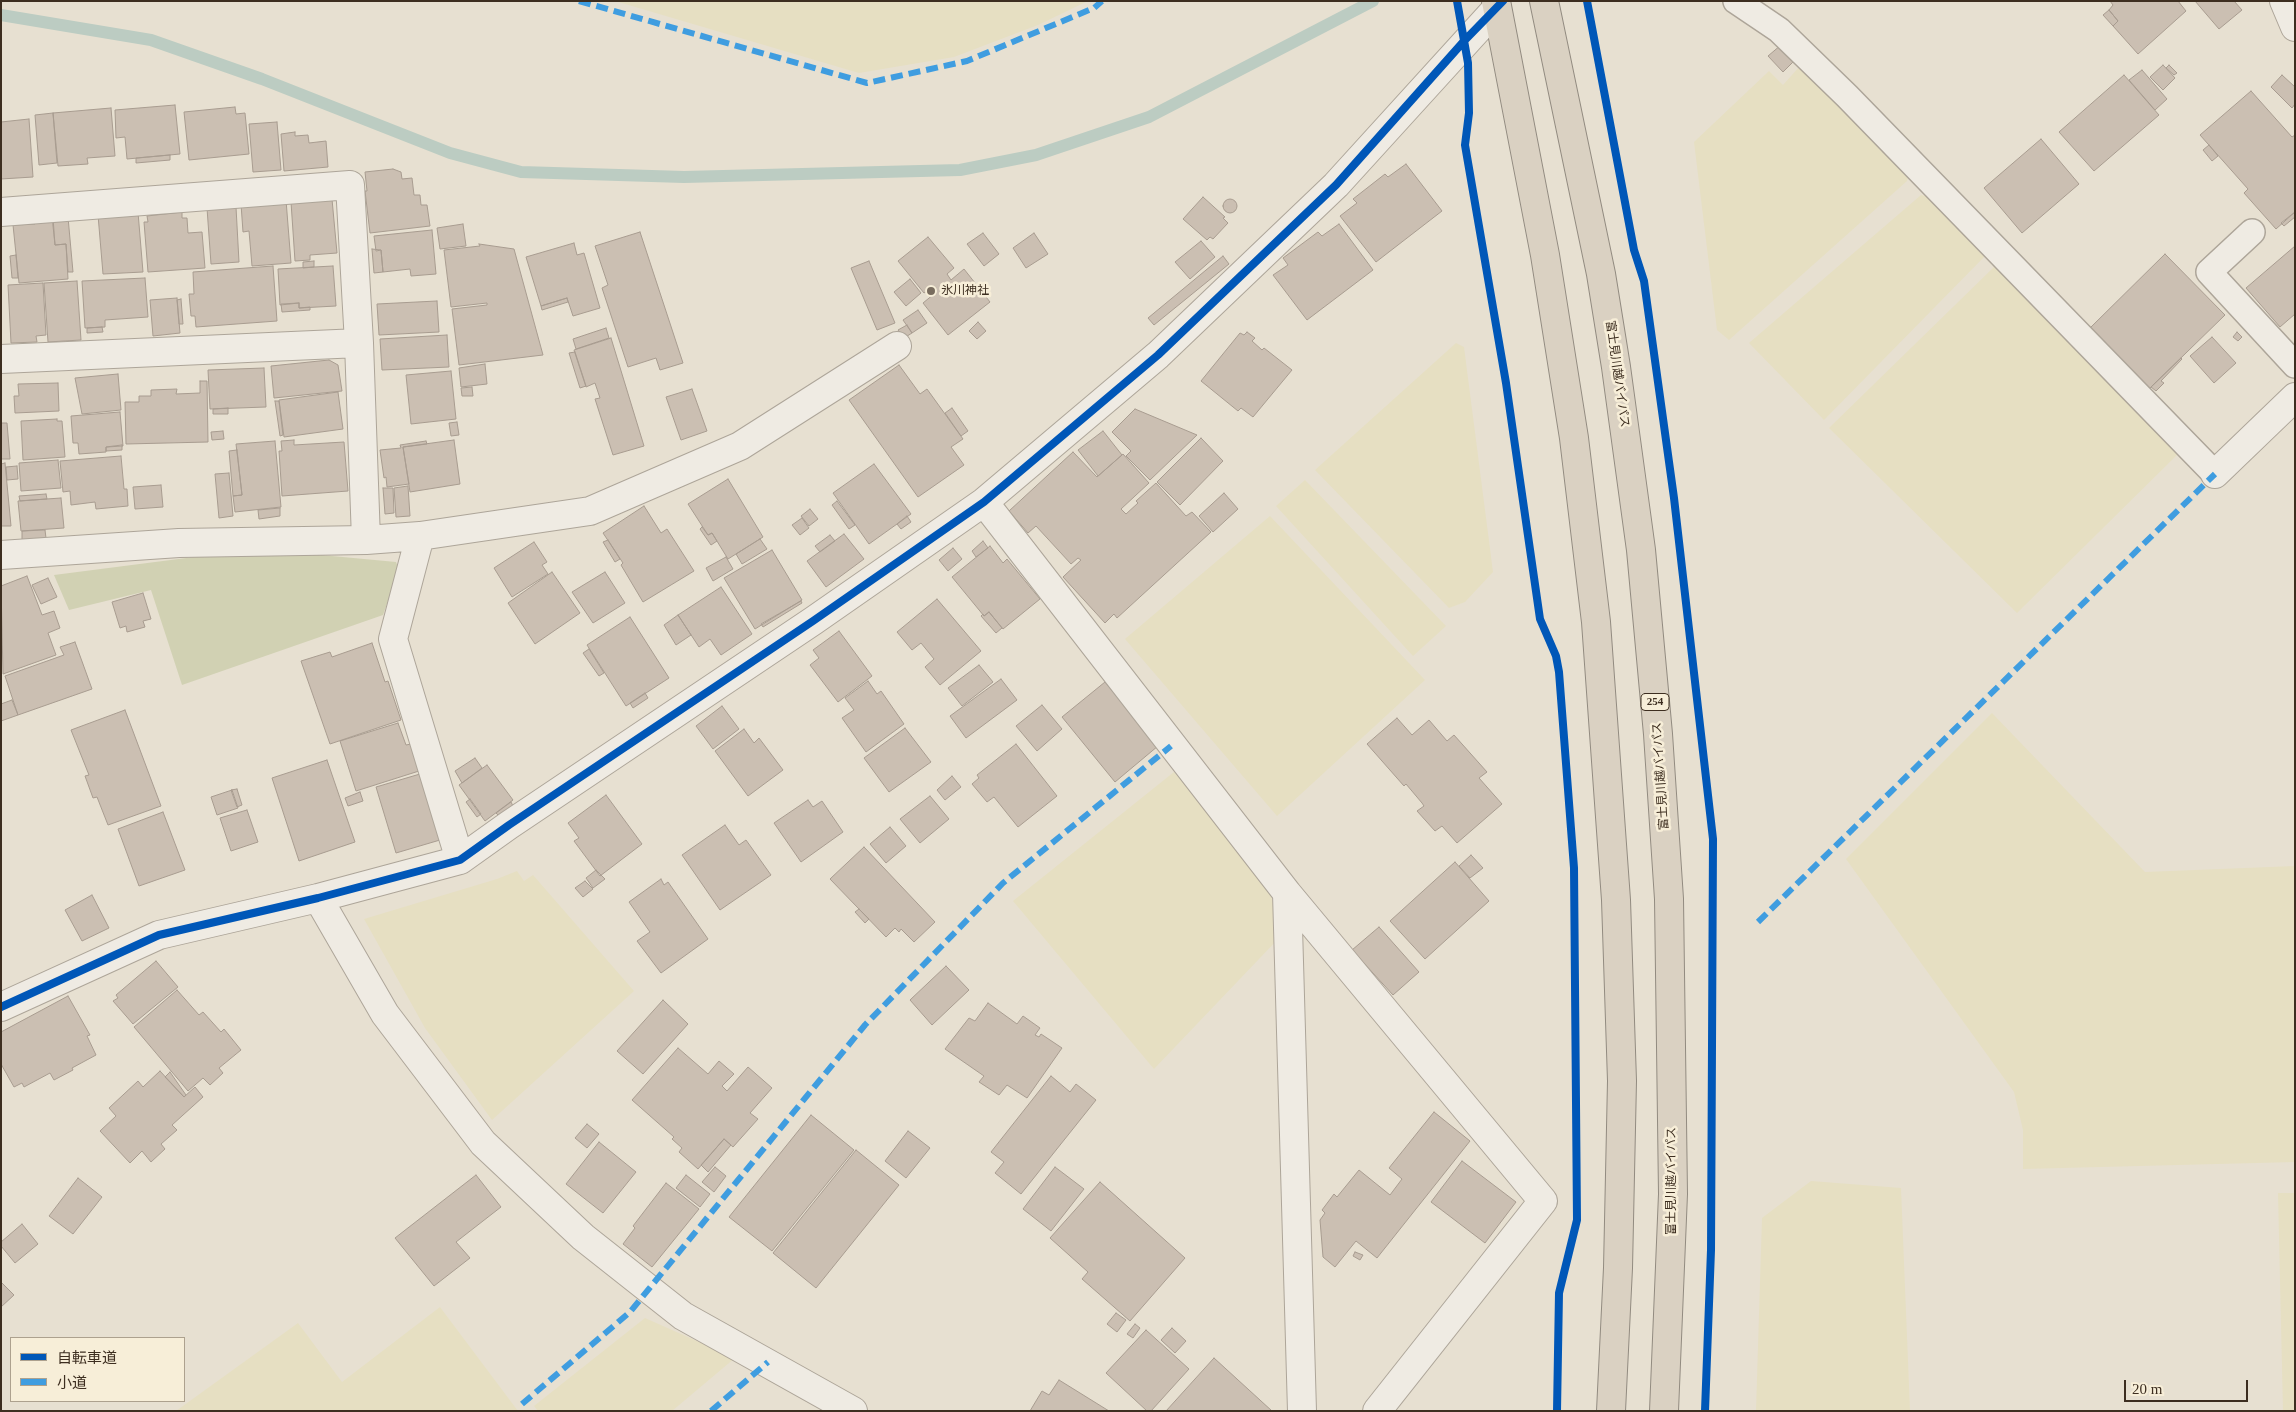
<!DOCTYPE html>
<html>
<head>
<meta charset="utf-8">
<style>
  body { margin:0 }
  #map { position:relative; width:2296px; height:1412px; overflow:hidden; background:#e7e0d1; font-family:"Times New Roman","Noto Sans JP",serif }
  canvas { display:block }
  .frame { position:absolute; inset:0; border:2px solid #3d2e20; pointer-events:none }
  .legend { position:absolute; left:10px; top:1337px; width:175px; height:65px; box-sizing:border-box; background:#f7eed8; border:1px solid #ada18e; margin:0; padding:6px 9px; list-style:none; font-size:15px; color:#3d2e20 }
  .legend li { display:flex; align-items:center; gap:10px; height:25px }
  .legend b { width:25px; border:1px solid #ada18e }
  .scale { position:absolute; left:2124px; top:1380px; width:124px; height:22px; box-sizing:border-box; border:2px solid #3d2e20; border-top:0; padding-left:6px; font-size:15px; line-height:18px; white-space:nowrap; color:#3d2e20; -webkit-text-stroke:4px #f7eed8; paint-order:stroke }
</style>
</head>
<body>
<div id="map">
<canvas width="2296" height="1412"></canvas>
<div class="frame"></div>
<ul class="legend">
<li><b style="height:6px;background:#0057b8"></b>自転車道</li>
<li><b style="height:6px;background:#3f9de0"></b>小道</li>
</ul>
<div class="scale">20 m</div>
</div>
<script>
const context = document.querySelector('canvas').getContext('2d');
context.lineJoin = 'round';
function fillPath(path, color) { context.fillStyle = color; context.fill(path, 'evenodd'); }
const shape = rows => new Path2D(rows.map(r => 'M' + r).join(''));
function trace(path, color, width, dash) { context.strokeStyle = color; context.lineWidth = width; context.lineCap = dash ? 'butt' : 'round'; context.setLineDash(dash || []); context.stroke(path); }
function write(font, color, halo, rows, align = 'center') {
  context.font = font + ' "Times New Roman","Noto Sans JP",serif'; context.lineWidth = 5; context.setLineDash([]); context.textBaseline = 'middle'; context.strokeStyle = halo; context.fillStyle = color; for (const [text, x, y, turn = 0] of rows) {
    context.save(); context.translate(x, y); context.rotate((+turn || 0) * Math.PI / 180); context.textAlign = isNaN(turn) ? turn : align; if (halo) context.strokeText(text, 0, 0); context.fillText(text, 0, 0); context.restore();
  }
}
fillPath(shape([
  [615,1,1088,1,1038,25,954,57,859,73],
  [1800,66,1909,173,1907,181,1729,340,1717,330,1694,142,1769,71,1783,85],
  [1921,195,1933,198,1988,253,1824,420,1749,343],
  [1996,265,2179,453,2017,613,1829,428],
  [1456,343,1464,347,1493,572,1465,602,1449,608,1315,470],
  [1305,480,1446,626,1413,656,1276,506],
  [1270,516,1425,680,1277,816,1125,639],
  [1992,713,2145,872,2295,866,2295,1162,2023,1169,2023,1130,2014,1092,1846,859],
  [1174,772,1268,880,1280,937,1154,1069,1013,901],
  [517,871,524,881,533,875,634,991,492,1120,425,1028,364,919,497,879],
  [1811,1181,1901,1188,1910,1411,1756,1411,1762,1218],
  [2278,1193,2295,1193,2295,1411,2283,1411],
  [440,1307,518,1411,176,1411,298,1323,342,1382],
  [645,1318,735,1358,672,1411,538,1411,534,1406]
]), '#e6dfc2');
fillPath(shape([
  [300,553,396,562,399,570,383,615,182,685,151,590,69,610,54,575,194,557]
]), '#d1d1b3');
trace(shape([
  [1,15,151,40,262,79,450,153,521,172,684,177,960,170,1036,155,1149,117,1373,1]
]), '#bcccc2', 12);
const building = shape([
  [2110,1,2178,1,2186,11,2138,54,2113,26,2118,21,2109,10,2113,5,2110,1],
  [2195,1,2234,1,2242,10,2219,29,2195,1],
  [2109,10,2118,21,2113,26,2103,15,2109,10],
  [1781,45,1795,60,1783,72,1768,56,1781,45],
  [2163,65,2175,78,2163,90,2150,77,2163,65],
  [2169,65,2177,73,2174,75,2166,68,2169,65],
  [2142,70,2167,99,2155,110,2129,80,2142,70],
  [2124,75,2159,115,2094,171,2059,132,2124,75],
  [2282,75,2295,87,2295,104,2292,108,2271,87,2282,75],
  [2251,91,2292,137,2295,135,2295,212,2276,229,2244,193,2248,189,2200,135,2251,91],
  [175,105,180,154,127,159,125,137,116,138,115,110,175,105],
  [235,107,236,114,245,113,249,154,189,160,184,112,235,107],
  [111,108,115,156,87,158,88,164,58,166,53,113,111,108],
  [53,113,57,163,39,165,35,115,53,113],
  [29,119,33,177,1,179,1,122,29,119],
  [277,122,281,170,253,172,249,124,277,122],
  [295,132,295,136,308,135,309,143,326,141,328,167,284,171,281,134,295,132],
  [2041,139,2079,184,2022,233,1984,188,2041,139],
  [2209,145,2218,156,2212,161,2203,150,2209,145],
  [170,155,170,160,136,163,136,158,170,155],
  [1406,164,1442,211,1376,262,1340,216,1357,203,1353,199,1385,174,1388,177,1406,164],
  [393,169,401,172,402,179,412,178,414,195,420,195,421,205,427,205,430,226,370,233,365,191,367,191,365,172,393,169],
  [1203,197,1225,217,1223,218,1228,223,1213,239,1210,237,1207,240,1183,219,1203,197],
  '1223 206a7 7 0 1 1 14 0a7 7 0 1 1-14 0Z',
  [332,199,337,253,310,255,310,260,295,261,291,202,332,199],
  [286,200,291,263,252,266,249,231,243,232,241,204,286,200],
  [236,207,239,262,211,264,207,208,236,207],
  [138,212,143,272,103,274,98,215,138,212],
  [182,212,182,218,187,218,188,233,202,232,205,268,148,272,144,222,148,222,147,216,182,212],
  [2295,212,2295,217,2284,226,2281,223,2295,212],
  [52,216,55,245,66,244,68,279,19,283,13,225,35,224,35,218,52,216],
  [68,217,73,272,68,272,66,244,55,245,53,218,68,217],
  [463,224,466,246,440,249,437,228,463,224],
  [1339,224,1373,270,1307,320,1273,275,1288,265,1283,258,1318,232,1322,236,1339,224],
  [432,230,436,274,411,276,410,269,383,272,381,250,376,251,374,236,432,230],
  [640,232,683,363,660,370,656,358,628,367,602,288,608,285,595,246,640,232],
  [983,233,999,254,984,266,967,244,983,233],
  [1034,233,1048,254,1026,268,1013,248,1034,233],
  [928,237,954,268,947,274,951,280,964,269,990,302,948,335,923,303,934,294,930,289,924,293,898,261,928,237],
  [1201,241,1215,257,1190,279,1175,262,1201,241],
  [574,243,577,255,584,253,600,308,573,316,567,298,541,306,526,257,574,243],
  [479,244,514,249,543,355,459,365,452,309,487,305,487,303,451,307,444,250,480,246,479,244],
  [2295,246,2295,314,2280,327,2246,288,2295,246],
  [372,249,381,250,383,272,374,273,372,249],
  [2165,254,2225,315,2149,389,2090,328,2165,254],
  [16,255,18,278,12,278,10,256,16,255],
  [1223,256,1229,264,1154,325,1148,318,1223,256],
  [314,261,314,267,303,268,303,262,314,261],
  [869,261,895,323,877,330,851,268,869,261],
  [273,266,277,321,196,327,195,316,191,316,189,294,194,294,193,272,273,266],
  [333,266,336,306,299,308,299,303,280,305,278,269,333,266],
  [145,278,148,317,105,320,105,327,85,328,82,281,145,278],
  [910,279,921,293,906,306,894,292,910,279],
  [77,281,81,340,48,342,44,283,77,281],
  [43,283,46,335,36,336,37,342,11,343,8,285,43,283],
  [177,298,180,333,153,336,150,300,177,298],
  [567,298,568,302,542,310,541,306,567,298],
  [181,299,183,324,179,324,177,300,181,299],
  [437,301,439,332,379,335,377,304,437,301],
  [299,303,299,308,310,307,310,310,282,312,281,304,299,303],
  [918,310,927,323,912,333,903,320,918,310],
  [978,322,986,331,977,339,969,331,978,322],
  [907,325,912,333,904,338,898,330,907,325],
  [102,327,103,332,87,333,87,328,102,327],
  [606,328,609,338,576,349,573,339,606,328],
  [1247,332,1255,338,1252,341,1262,350,1264,348,1292,370,1253,417,1241,408,1238,411,1201,381,1240,333,1244,335,1247,332],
  [2237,332,2242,337,2238,341,2233,337,2237,332],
  [447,335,449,367,382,370,380,339,447,335],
  [2212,337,2236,363,2214,383,2190,356,2212,337],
  [611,338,644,446,613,455,595,399,600,398,595,383,586,387,574,350,611,338],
  [575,352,586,386,580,388,569,353,575,352],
  [2181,358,2182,359,2161,381,2164,383,2156,391,2151,387,2181,358],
  [329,360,338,365,342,391,274,398,271,366,329,360],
  [485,364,487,384,461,387,459,368,485,364],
  [899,365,920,394,927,389,963,439,951,447,964,465,918,497,849,400,899,365],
  [264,368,266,407,210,409,208,370,264,368],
  [451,371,456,419,411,424,406,375,451,371],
  [118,374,121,410,82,414,75,378,118,374],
  [200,381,207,381,208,442,126,444,125,402,139,402,139,396,151,396,151,390,177,389,176,394,200,393,200,381],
  [58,383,59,411,15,413,14,396,19,396,18,384,58,383],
  [472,387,473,396,462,396,461,388,472,387],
  [692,389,707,431,681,440,666,397,692,389],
  [338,392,343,429,284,437,279,400,338,392],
  [275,401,279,401,283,435,280,436,275,401],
  [228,408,228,414,213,414,213,409,228,408],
  [952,408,968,431,961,436,945,413,952,408],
  [1135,409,1197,435,1150,480,1126,456,1131,451,1112,432,1135,409],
  [120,412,123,446,106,447,106,452,79,454,78,443,73,443,71,416,120,412],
  [57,419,57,421,62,421,65,457,23,460,21,421,57,419],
  [457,422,459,435,451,436,449,423,457,422],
  [1,423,7,423,10,459,1,459,1,423],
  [223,431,224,439,212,440,211,432,223,431],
  [1103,431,1122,455,1098,476,1078,450,1103,431],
  [1201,438,1223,461,1180,505,1157,482,1201,438],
  [294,440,294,445,344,442,348,491,282,496,279,451,282,451,281,441,294,440],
  [454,440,460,484,410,492,403,447,454,440],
  [275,441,281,507,235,512,233,496,242,495,236,444,275,441],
  [426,441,427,444,403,447,409,484,387,487,386,477,384,478,380,450,401,448,400,445,426,441],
  [122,445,122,450,106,451,106,447,122,445],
  [237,450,242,495,233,496,229,451,237,450],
  [1073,452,1097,477,1123,454,1149,483,1121,509,1126,514,1138,503,1136,501,1156,483,1186,516,1192,512,1211,532,1117,618,1114,614,1105,623,1063,577,1081,560,1078,558,1071,564,1036,526,1028,533,1009,511,1073,452],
  [121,456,124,489,127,489,128,506,96,509,95,502,71,505,70,491,63,492,60,461,121,456],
  [58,460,61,488,21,491,19,463,58,460],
  [5,463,11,526,1,526,1,464,5,463],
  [874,464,911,514,869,544,833,493,874,464],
  [17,466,18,479,7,480,6,467,17,466],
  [229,473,233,516,219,518,215,474,229,473],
  [728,479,763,537,728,559,712,533,708,535,688,504,728,479],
  [161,485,163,507,135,509,133,487,161,485],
  [408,486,410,516,396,517,394,488,408,486],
  [383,488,393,488,394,513,385,514,383,488],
  [1224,493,1238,509,1213,532,1199,516,1224,493],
  [46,494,47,499,20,501,19,496,46,494],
  [61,498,64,528,21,531,18,501,61,498],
  [837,501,855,525,849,529,832,505,837,501],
  [644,506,661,533,667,529,694,571,643,602,621,565,623,563,603,533,644,506],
  [280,508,280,516,259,519,258,510,280,508],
  [810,509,818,519,809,526,801,516,810,509],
  [907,516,911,522,901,529,897,524,907,516],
  [802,518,809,528,800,535,792,525,802,518],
  [702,527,708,535,712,533,717,541,711,545,700,529,702,527],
  [45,530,46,538,22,540,22,531,45,530],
  [844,534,864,559,826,587,807,561,844,534],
  [830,535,835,541,820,552,815,546,830,535],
  [760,539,767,549,742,564,736,554,760,539],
  [608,540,620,559,615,562,603,542,608,540],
  [983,541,988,548,976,557,972,551,983,541],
  [534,542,547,562,542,565,548,574,512,597,494,568,534,542],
  [990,546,1003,563,1007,559,1040,599,1003,629,989,612,984,616,952,577,990,546],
  [953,548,962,559,948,571,939,560,953,548],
  [772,550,802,600,755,629,724,578,772,550],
  [726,557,733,569,713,581,706,568,726,557],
  [552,572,580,613,535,644,508,603,552,572],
  [605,572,625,603,593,623,572,592,605,572],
  [27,576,42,615,54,611,60,628,48,633,56,655,3,674,1,586,27,576],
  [48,578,57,597,41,604,32,585,48,578],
  [721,587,752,634,721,655,710,639,699,647,678,615,721,587],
  [143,593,151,619,143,621,145,627,127,632,126,626,120,628,112,602,143,593],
  [937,599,981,651,940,685,925,667,934,659,921,643,912,650,897,632,937,599],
  [801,601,802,603,763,627,761,624,801,601],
  [989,612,1002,628,996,633,981,616,983,614,984,616,989,612],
  [678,615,691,635,676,645,664,625,678,615],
  [630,617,669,678,626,706,587,645,630,617],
  [839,631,872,676,838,702,810,665,819,658,813,650,839,631],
  [75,642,92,689,18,715,5,676,64,655,60,647,75,642],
  [372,643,385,682,388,681,401,720,330,744,301,661,330,652,332,657,372,643],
  [589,649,604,673,599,676,583,653,589,649],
  [979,665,993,682,962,706,948,688,979,665],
  [1001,679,1017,700,966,738,950,716,1001,679],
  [868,681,877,694,881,691,904,724,866,752,842,718,854,710,845,698,868,681],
  [1105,682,1158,746,1115,782,1062,717,1105,682],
  [645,693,648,698,633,708,630,703,645,693],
  [12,700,18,715,1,721,1,704,12,700],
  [1042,705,1062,729,1037,751,1016,726,1042,705],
  [722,706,739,729,713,749,696,726,722,706],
  [125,710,161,806,108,825,97,797,93,798,85,776,89,775,71,730,125,710],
  [1397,718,1412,735,1429,720,1447,741,1454,735,1487,772,1479,778,1502,804,1457,843,1442,826,1435,831,1417,811,1424,806,1422,803,1406,784,1404,786,1367,744,1397,718],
  [398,723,406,745,411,744,419,771,356,791,340,741,398,723],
  [905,728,931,762,889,792,864,758,905,728],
  [744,729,754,743,759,738,783,770,748,796,715,751,744,729],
  [1016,744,1057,796,1018,827,994,797,987,802,972,784,979,778,977,775,1016,744],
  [475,758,482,768,462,783,455,771,475,758],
  [327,760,355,842,299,861,272,778,327,760],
  [487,765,513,800,485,821,459,785,487,765],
  [420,774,440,840,396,853,376,787,420,774],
  [952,776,961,787,945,800,937,790,952,776],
  [237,789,242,805,237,807,231,790,237,789],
  [232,790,238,808,217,815,211,797,232,790],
  [360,792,363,801,348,806,345,798,360,792],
  [606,795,642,844,600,876,574,841,579,838,568,823,606,795],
  [930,796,949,819,920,843,900,819,930,796],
  [470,799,481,814,477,817,466,802,470,799],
  [808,800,813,807,822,801,843,832,801,862,774,823,808,800],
  [511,802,513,806,499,816,496,813,511,802],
  [247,810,258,842,231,851,220,818,247,810],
  [163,812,185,870,139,886,118,829,163,812],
  [725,825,739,845,746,840,771,875,720,910,682,855,725,825],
  [890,827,906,846,886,863,870,844,890,827],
  [864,847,935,922,914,942,901,929,899,932,895,928,886,937,830,879,864,847],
  [1471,855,1483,868,1470,878,1459,866,1471,855],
  [1455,862,1489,901,1425,959,1390,921,1455,862],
  [596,870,605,879,593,888,586,878,596,870],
  [661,879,664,885,668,882,708,939,661,973,637,941,650,932,629,902,661,879],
  [585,881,593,889,583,897,575,888,585,881],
  [92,895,109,928,82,941,65,910,92,895],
  [859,909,869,919,865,923,855,912,859,909],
  [1379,927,1419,972,1393,995,1352,950,1379,927],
  [156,961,178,987,133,1024,113,1001,118,998,116,995,156,961],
  [946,966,969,990,932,1025,910,1000,946,966],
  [177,990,199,1015,203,1012,221,1032,224,1029,241,1050,219,1068,223,1073,210,1085,203,1078,188,1091,134,1027,177,990],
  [68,996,90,1035,87,1036,96,1055,72,1068,73,1070,54,1080,50,1073,24,1087,22,1083,14,1087,1,1064,1,1032,68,996],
  [663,1000,688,1024,643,1074,617,1051,663,1000],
  [988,1003,1017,1024,1023,1016,1040,1028,1035,1035,1039,1037,1041,1034,1062,1048,1027,1098,1007,1085,999,1095,979,1082,984,1076,945,1049,969,1018,975,1021,988,1003],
  [678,1048,708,1074,719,1061,734,1074,722,1086,727,1091,748,1067,772,1088,750,1113,758,1119,733,1147,724,1139,698,1169,679,1152,682,1148,672,1139,674,1137,632,1100,678,1048],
  [160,1071,184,1097,195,1087,203,1097,172,1125,177,1130,161,1144,165,1149,151,1162,142,1151,130,1163,100,1131,116,1116,109,1108,138,1081,143,1087,160,1071],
  [170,1072,186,1095,184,1097,165,1077,170,1072],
  [1051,1076,1070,1092,1076,1084,1096,1100,1021,1194,995,1173,1004,1162,991,1152,1051,1076],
  [1434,1112,1470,1141,1377,1258,1356,1241,1335,1267,1323,1257,1320,1220,1325,1213,1322,1210,1334,1194,1337,1197,1359,1170,1390,1195,1402,1179,1389,1168,1434,1112],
  [811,1115,854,1150,772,1251,729,1217,811,1115],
  [587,1124,599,1134,587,1148,575,1138,587,1124],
  [908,1131,930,1148,906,1178,885,1161,908,1131],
  [724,1139,731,1145,708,1172,701,1165,724,1139],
  [599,1142,636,1172,603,1213,566,1184,599,1142],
  [856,1150,899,1185,816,1288,773,1253,856,1150],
  [1462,1161,1516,1202,1485,1243,1431,1202,1462,1161],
  [715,1167,726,1176,714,1192,702,1182,715,1167],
  [1055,1167,1084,1189,1051,1231,1023,1209,1055,1167],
  [476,1175,501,1207,456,1242,470,1258,434,1286,395,1238,476,1175],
  [686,1175,710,1194,700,1207,676,1188,686,1175],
  [78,1178,102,1197,73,1234,49,1216,78,1178],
  [1100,1182,1185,1258,1130,1321,1082,1279,1088,1272,1050,1238,1100,1182],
  [666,1183,699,1209,652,1267,623,1244,635,1228,633,1226,666,1183],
  [22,1224,38,1244,15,1263,1,1246,1,1242,22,1224],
  [1355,1252,1363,1255,1360,1260,1353,1256,1355,1252],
  [1,1282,14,1295,1,1307,1,1282],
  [1116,1313,1126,1320,1117,1332,1107,1324,1116,1313],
  [1135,1324,1140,1328,1133,1338,1127,1334,1135,1324],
  [1172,1328,1186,1341,1175,1353,1161,1340,1172,1328],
  [1146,1330,1189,1369,1151,1411,1147,1411,1106,1373,1146,1330],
  [1214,1358,1272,1411,1166,1411,1214,1358],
  [1059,1380,1109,1411,1030,1411,1042,1391,1049,1395,1059,1380]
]);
fillPath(building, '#cbbfb2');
trace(building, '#a89c90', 1);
const lane = shape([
  [1736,1,1779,30,1847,96,2215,474],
  [2252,232,2209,272,2295,365]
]);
const street = shape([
  [2284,1,2295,27],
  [1,212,350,185,359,343],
  [1,359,359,343,366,540],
  [2215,474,2295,397],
  [984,502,1287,893,1302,1411],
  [420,536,393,639,460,860],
  [1,555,179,543,366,540,420,536,590,511,740,446,897,346],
  [1287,893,1543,1201,1377,1411],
  [318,898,385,1014,483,1143,583,1237,683,1316,853,1411],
  [1,1007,159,935,318,898,460,860,509,825,813,621,984,502,1158,355,1336,185,1497,8]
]);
const highway = shape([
  [1496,1,1545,255,1574,438,1596,622,1616,900,1622,1081,1618,1268,1611,1411],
  [1544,1,1601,274,1616,367,1641,550,1658,734,1669,899,1673,1194,1664,1411]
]);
trace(lane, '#ada599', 28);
trace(street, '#ada599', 30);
trace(highway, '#928b80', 30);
trace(lane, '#efebe3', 25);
trace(street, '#efebe3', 28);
trace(highway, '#dad1c2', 28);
trace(shape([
  [579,1,867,83,967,61,1094,8,1102,1],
  [1758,922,2215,474],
  [522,1404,630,1312,865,1025,1003,883,1171,746],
  [711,1411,768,1362]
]), '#3f9de0', 6, [12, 6]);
trace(shape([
  [1457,1,1468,63,1469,113,1465,145,1506,383,1540,619,1556,656,1559,672,1574,868,1577,1220,1559,1293,1557,1411],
  [1587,1,1634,250,1644,281,1674,498,1713,839,1711,1250,1705,1411],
  [1,1007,159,935,318,898,460,860,509,825,813,621,984,502,1158,355,1336,185,1465,40,1503,1]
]), '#0057b8', 8);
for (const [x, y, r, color] of [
  [931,291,5,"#786c5e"]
]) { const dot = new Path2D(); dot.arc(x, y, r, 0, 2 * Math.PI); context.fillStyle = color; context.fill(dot); trace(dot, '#f7eed8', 2); }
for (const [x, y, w] of [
  [1655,702,28]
]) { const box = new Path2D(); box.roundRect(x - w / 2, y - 8.5, w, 17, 4); context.fillStyle = '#f7eed8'; context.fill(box); trace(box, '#3d2e20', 1); }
write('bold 11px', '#3d2e20', null, [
  ["254",1655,702]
]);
write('12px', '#3d2e20', '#f7eed8', [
  ["氷川神社",941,291]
], 'left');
write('12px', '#3d2e20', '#f7eed8', [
  ["富士見川越バイパス",1617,374,82],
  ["富士見川越バイパス",1661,776,-94],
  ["富士見川越バイパス",1672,1181,-90]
]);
</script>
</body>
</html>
